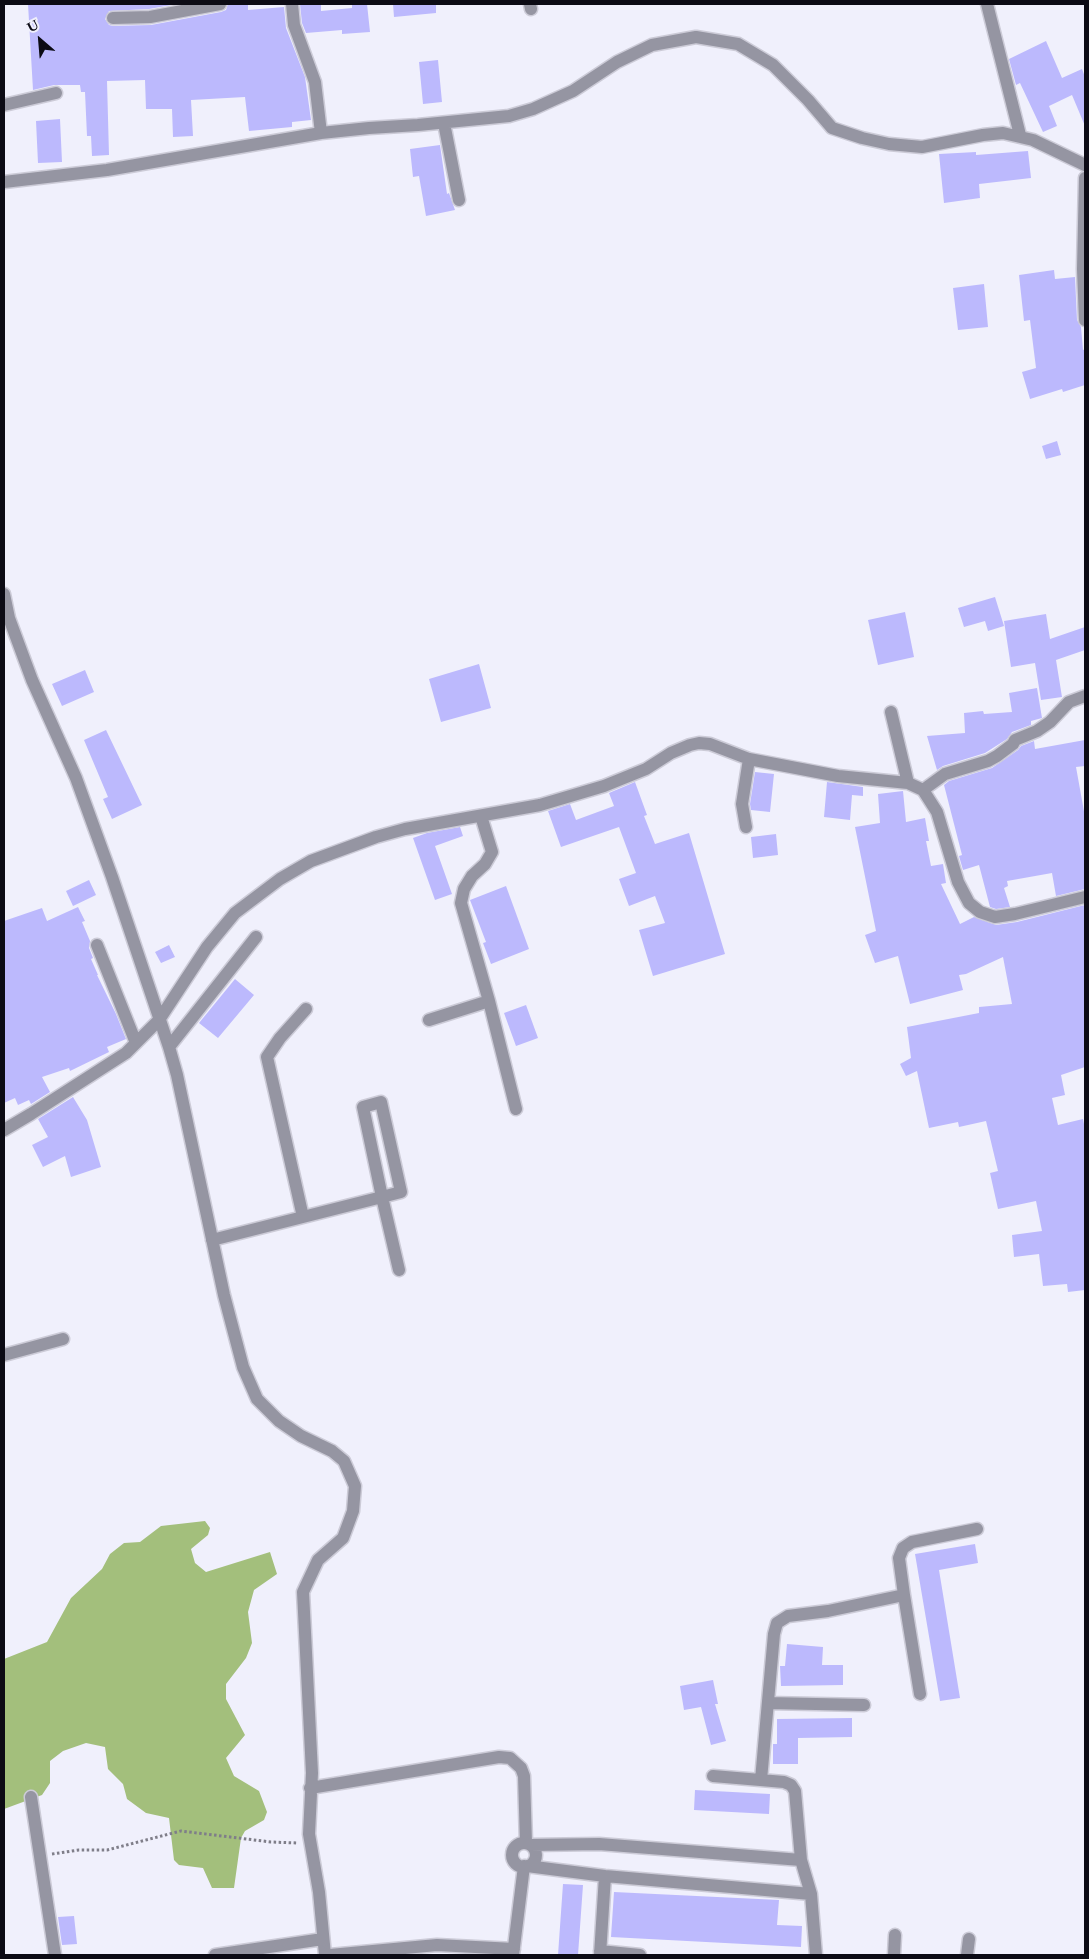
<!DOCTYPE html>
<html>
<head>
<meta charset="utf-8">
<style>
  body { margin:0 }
  #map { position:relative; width:1089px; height:1959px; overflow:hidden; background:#f0f0fc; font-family:Spectral,serif }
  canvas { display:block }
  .frame { position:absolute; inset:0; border:5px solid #0c0b15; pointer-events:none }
  .north { position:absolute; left:15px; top:15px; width:50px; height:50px; -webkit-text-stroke:4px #f0f0fc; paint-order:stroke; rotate:333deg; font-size:14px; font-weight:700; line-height:20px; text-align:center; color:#0c0b15 }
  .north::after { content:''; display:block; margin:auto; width:18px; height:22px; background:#0c0b15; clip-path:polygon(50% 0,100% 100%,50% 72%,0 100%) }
</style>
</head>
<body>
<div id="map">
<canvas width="1089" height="1959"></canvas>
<div class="frame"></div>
<div class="north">U</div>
</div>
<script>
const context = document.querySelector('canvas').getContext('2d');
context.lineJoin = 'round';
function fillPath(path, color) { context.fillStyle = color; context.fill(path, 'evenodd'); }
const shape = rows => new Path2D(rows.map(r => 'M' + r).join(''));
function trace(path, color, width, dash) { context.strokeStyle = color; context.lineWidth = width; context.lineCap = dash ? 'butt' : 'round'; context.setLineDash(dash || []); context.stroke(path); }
fillPath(shape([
  [205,1521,210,1528,208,1535,191,1549,195,1563,206,1572,270,1552,277,1574,254,1590,248,1612,252,1643,246,1658,226,1684,226,1699,245,1735,226,1758,234,1776,259,1791,267,1812,264,1820,245,1831,241,1838,234,1888,212,1888,203,1868,179,1865,174,1860,169,1818,146,1813,127,1799,123,1784,108,1769,105,1747,86,1743,63,1751,50,1761,50,1783,42,1795,4,1809,4,1659,47,1642,71,1598,102,1569,110,1554,124,1543,140,1542,161,1526]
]), '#a3bf7c');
fillPath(shape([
  [28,4,177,4,149,9,109,11,105,19,109,25,113,26,151,25,221,12,226,10,228,4,248,4,248,10,284,7,286,28,305,77,311,120,292,122,292,127,249,131,245,97,191,100,193,136,173,137,172,109,146,109,145,80,107,81,109,155,92,156,91,136,87,136,85,92,81,92,80,85,54,85,33,90],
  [300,4,321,4,321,11,352,8,352,4,367,4,370,32,342,34,342,30,306,33,302,23],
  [393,4,436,4,436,13,394,17],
  [1046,41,1062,78,1082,69,1085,77,1085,126,1072,95,1049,106,1057,126,1043,132,1020,83,1016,85,1009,59],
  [438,60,442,102,423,104,419,62],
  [60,119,62,162,38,163,36,121],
  [440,145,447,194,449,193,455,210,426,216,419,176,413,177,410,149],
  [1028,151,1031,178,979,184,980,198,944,203,939,154,976,152,976,155],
  [1054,270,1055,279,1075,277,1077,320,1081,327,1083,350,1085,349,1085,385,1063,392,1062,389,1030,399,1022,372,1036,368,1030,320,1024,321,1019,275],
  [984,284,988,327,958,330,953,288],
  [1057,441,1061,455,1046,459,1042,446],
  [995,597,1004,626,988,631,985,621,964,627,958,608],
  [905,612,914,657,878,665,868,620],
  [1046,614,1050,639,1085,627,1085,650,1056,660,1062,697,1041,700,1035,663,1011,667,1004,621],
  [479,664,491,708,441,722,429,679],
  [85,670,94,692,62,706,52,684],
  [1037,688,1042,718,1031,721,1031,725,1012,732,1007,739,985,753,943,766,937,770,927,736,965,733,964,713,983,711,984,714,1012,712,1009,693],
  [106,730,142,805,112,819,103,799,108,797,84,740],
  [1085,740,1085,766,1076,767,1085,817,1085,889,1056,896,1052,873,1007,881,1008,886,1004,888,1010,907,996,909,990,907,979,865,963,870,959,856,962,855,944,785,949,781,992,768,1018,750,1021,746,1034,741,1035,749],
  [755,772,774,774,770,812,751,810,750,804],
  [635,782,647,815,644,816,655,844,689,833,725,954,653,976,639,930,665,923,655,896,629,906,619,879,636,873,619,827,561,847,548,811,570,804,576,820,614,806,609,793],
  [827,782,863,787,863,796,852,795,850,820,824,817],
  [903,791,906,822,925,818,929,841,926,841,931,866,943,864,946,883,941,884,960,924,974,917,996,925,1017,922,1085,905,1085,1067,1061,1075,1065,1095,1052,1098,1058,1125,1083,1119,1085,1129,1085,1290,1068,1292,1067,1284,1043,1286,1039,1254,1014,1257,1012,1235,1042,1231,1036,1201,998,1209,990,1173,998,1171,986,1121,959,1127,958,1122,929,1128,917,1071,906,1076,900,1064,911,1058,907,1027,979,1013,979,1007,1012,1004,1003,957,966,974,959,975,963,990,910,1004,898,956,875,963,865,935,876,931,855,827,880,823,878,794],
  [460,827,463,836,435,846,452,894,435,900,413,838,427,833],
  [776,834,778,855,753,858,751,837],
  [89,880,96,895,73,906,66,891],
  [506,886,529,949,491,964,483,943,486,942,470,900],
  [78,907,85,921,82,922,90,941,89,948,93,958,91,959,98,975,97,975,116,1014,126,1039,107,1047,109,1052,70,1071,69,1068,42,1077,50,1092,31,1104,29,1100,18,1105,15,1098,4,1103,4,921,42,908,47,921],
  [169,945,175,957,161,963,155,952],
  [235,979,254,995,218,1038,199,1023],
  [526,1005,538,1038,516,1046,504,1013],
  [73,1097,87,1120,101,1167,71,1177,65,1156,43,1167,32,1145,48,1137,38,1119],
  [975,1544,978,1563,939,1570,960,1698,940,1701,915,1554],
  [787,1644,823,1647,822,1665,843,1665,843,1685,781,1686,780,1666,785,1666],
  [713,1680,718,1704,715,1704,726,1741,711,1745,701,1707,684,1710,680,1686],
  [852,1718,852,1737,798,1738,798,1764,773,1764,773,1744,777,1744,777,1719],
  [695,1790,770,1794,769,1814,694,1810],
  [563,1884,583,1885,578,1955,558,1955],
  [614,1892,779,1900,777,1925,802,1926,801,1947,611,1937],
  [74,1916,77,1944,62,1945,58,1917]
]), '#bcb9fd');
const minor = shape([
  [292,4,294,25,315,82,321,133],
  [530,4,531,9],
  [987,4,1020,135],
  [113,18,150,17,220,4],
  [4,105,56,93],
  [444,123,459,200],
  [1085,178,1083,269,1085,320],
  [4,182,107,170,321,133,369,128,418,125,509,116,533,109,573,91,617,62,652,45,696,37,738,44,773,65,808,100,832,128,862,138,889,144,922,147,983,135,1003,133,1033,140,1085,165],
  [4,594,9,618,32,680,76,778,112,877,169,1047,177,1075,224,1295,243,1367,257,1399,279,1421,301,1436,332,1451,344,1461,355,1486,353,1511,343,1538,318,1560,303,1592,312,1773,309,1834,319,1892,325,1955],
  [891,712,908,783],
  [923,790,945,774,988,761,997,756,1013,744,1015,740,1037,731,1050,722,1069,702,1085,696],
  [481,816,492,852,485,864,472,876,464,889,461,903,489,1001,516,1109],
  [746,827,742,804,749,759],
  [97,945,136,1043],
  [429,1020,489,1001],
  [169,1047,256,937],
  [4,1130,31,1114,126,1053,159,1020,207,947,235,913,280,879,311,861,376,837,405,829,540,805,604,786,646,769,671,753,690,745,699,743,710,744,749,759,838,776,908,783,923,790,937,812,958,882,969,903,980,912,995,917,1015,914,1085,897],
  [303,1217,267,1057,280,1038,306,1009],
  [212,1240,382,1197,401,1192,381,1102,363,1107,382,1197,399,1270],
  [4,1355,63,1339],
  [904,1595,899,1558,903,1548,912,1542,977,1529],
  [768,1703,864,1705],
  [713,1776,784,1782,791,1785,795,1791,801,1860,811,1894,816,1955],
  [761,1780,774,1634,777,1623,788,1616,828,1611,904,1595,920,1694],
  [310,1788,499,1757,510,1758,521,1768,524,1776,526,1843],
  [31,1797,55,1955],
  '512 1855a12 12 0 1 1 24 0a12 12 0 1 1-24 0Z',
  [531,1845,599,1844,801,1860],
  [527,1866,605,1876,811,1894],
  [600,1951,640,1955],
  [215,1955,323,1939],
  [330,1955,437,1945,514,1949],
  [513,1955,524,1866],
  [600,1955,605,1876],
  [894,1955,895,1935],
  [967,1955,969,1939]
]);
trace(minor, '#cccbd7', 15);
trace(shape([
  [52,1854,79,1850,107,1850,181,1831,271,1842,297,1843]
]), '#7f7e89', 3, [2.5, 2.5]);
trace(minor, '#9595a2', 12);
</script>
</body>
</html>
